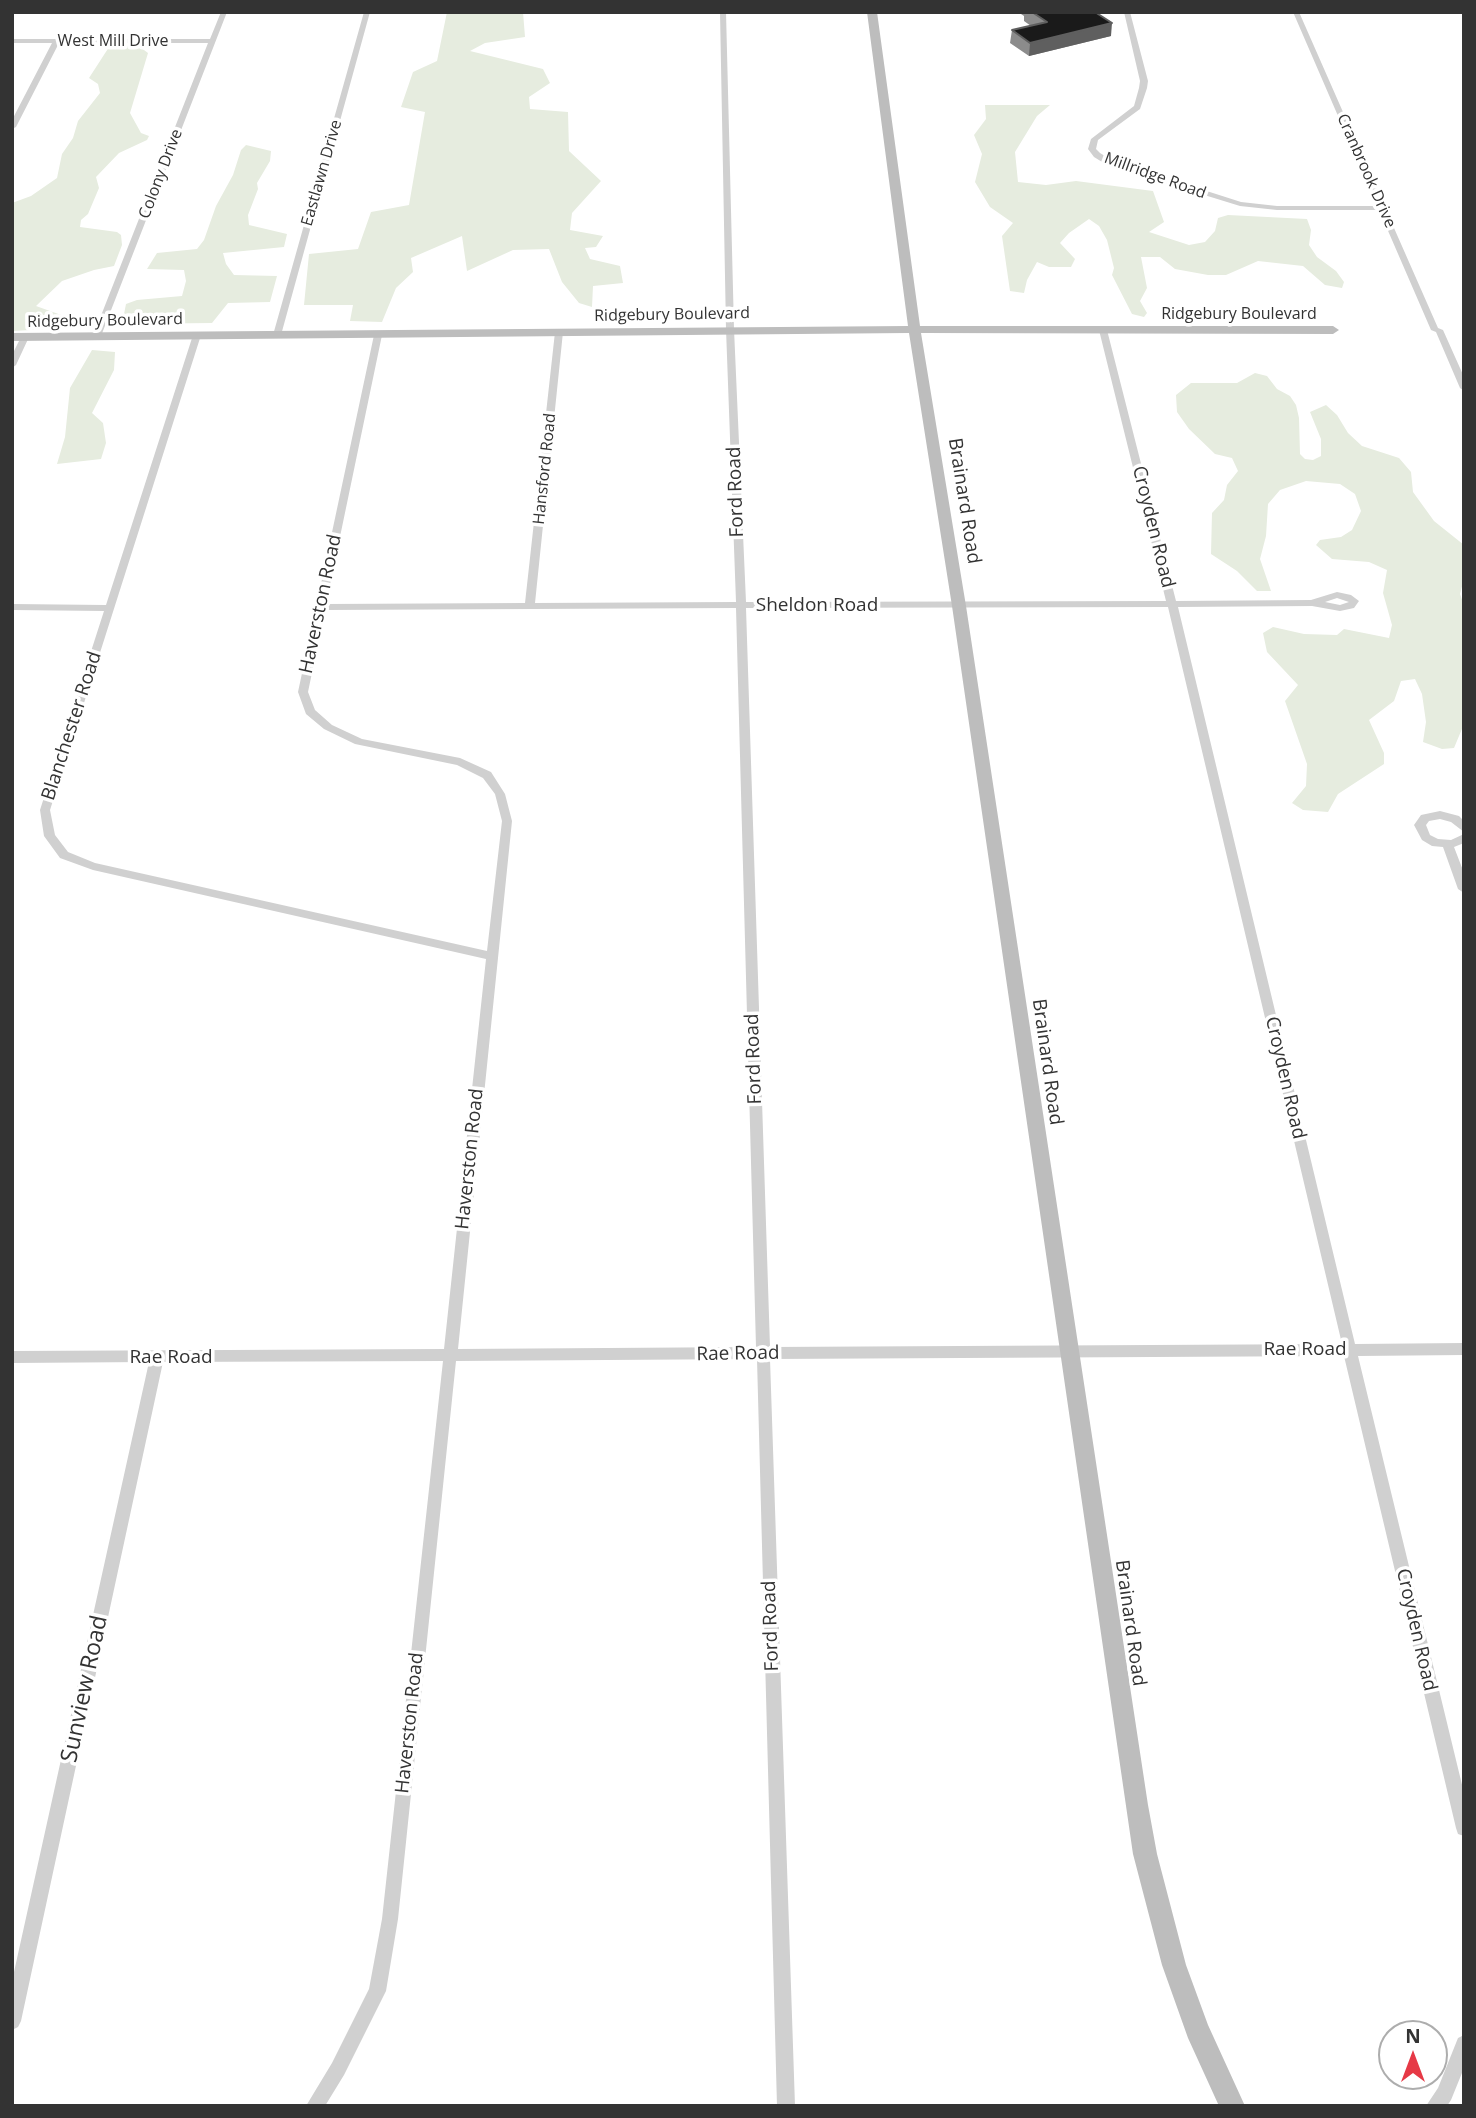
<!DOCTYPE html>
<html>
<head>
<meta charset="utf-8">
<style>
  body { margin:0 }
  #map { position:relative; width:1476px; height:2118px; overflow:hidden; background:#fff; font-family:"Open Sans",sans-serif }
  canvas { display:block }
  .frame { position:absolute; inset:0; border:14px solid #333; pointer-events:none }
  .north { position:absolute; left:1378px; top:2020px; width:70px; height:70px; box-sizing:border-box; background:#fff; border:2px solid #adadad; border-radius:50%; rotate:0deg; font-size:19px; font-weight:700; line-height:28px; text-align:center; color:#333 }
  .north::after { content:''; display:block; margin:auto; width:24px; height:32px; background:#e63946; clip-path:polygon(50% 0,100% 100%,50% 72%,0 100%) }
</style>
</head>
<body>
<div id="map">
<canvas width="1476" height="2118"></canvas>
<div class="frame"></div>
<div class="north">N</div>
</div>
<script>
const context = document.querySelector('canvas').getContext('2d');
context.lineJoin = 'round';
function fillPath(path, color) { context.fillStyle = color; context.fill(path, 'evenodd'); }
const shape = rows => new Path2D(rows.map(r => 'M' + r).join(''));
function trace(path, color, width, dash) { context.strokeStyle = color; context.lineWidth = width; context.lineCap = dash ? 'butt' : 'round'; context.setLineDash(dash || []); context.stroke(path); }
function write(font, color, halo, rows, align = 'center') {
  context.font = font + ' "Open Sans",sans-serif'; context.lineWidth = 7; context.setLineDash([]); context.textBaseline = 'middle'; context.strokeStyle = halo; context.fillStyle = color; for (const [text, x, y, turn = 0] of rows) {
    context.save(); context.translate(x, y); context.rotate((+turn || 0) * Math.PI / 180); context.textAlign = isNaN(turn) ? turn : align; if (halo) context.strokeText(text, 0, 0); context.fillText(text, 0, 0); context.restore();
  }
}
fillPath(shape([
  [447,12,523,12,525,37,485,43,470,51,543,69,550,83,529,97,530,109,568,112,569,151,601,181,572,213,570,230,603,236,596,247,585,248,590,259,620,266,623,283,593,286,592,307,579,303,562,282,549,249,513,250,467,271,462,236,411,258,413,272,396,288,382,322,350,321,353,305,304,305,309,254,358,249,371,212,409,205,425,112,401,107,413,72,437,61],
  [111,44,140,47,148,53,130,113,141,133,149,136,147,140,119,153,96,177,99,188,88,214,81,220,80,227,117,232,121,235,122,245,114,266,94,270,62,281,36,306,64,316,60,324,50,329,12,331,12,203,31,196,57,178,62,154,73,138,78,121,100,93,98,84,89,78],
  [985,105,1050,105,1037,116,1015,152,1018,182,1046,185,1076,181,1153,191,1164,222,1149,232,1189,245,1205,242,1215,231,1218,218,1228,215,1307,219,1311,230,1309,245,1317,257,1336,271,1344,282,1342,288,1325,285,1303,266,1258,261,1226,275,1208,275,1175,269,1160,257,1141,257,1147,288,1140,301,1147,313,1144,317,1132,314,1112,275,1114,268,1107,240,1099,226,1089,219,1069,233,1060,243,1075,259,1071,267,1049,267,1037,262,1027,280,1024,293,1010,291,1002,236,1013,223,990,207,975,182,982,154,974,135,986,119],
  [246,145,271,151,270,161,257,183,258,189,248,215,249,225,287,234,284,247,223,253,226,264,234,275,277,276,270,302,228,303,212,323,122,324,126,304,137,300,182,296,186,281,184,270,147,269,157,253,197,249,204,240,216,206,233,175,241,150],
  [92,350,115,352,114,370,92,413,103,423,106,443,101,459,57,464,65,437,70,388],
  [1255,373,1267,376,1277,389,1290,396,1296,405,1299,418,1300,454,1305,459,1313,460,1321,456,1321,439,1310,412,1326,405,1337,415,1348,433,1362,446,1399,458,1411,472,1413,492,1434,521,1464,545,1464,579,1460,594,1464,605,1464,724,1454,748,1442,749,1423,742,1426,722,1422,694,1415,679,1401,681,1394,701,1369,720,1384,753,1384,764,1338,794,1328,812,1303,810,1292,803,1306,786,1307,764,1285,701,1298,685,1267,652,1263,633,1273,627,1304,634,1337,635,1344,629,1389,638,1392,625,1383,593,1387,570,1369,562,1332,559,1316,545,1320,540,1341,537,1352,530,1361,511,1355,494,1340,484,1306,481,1280,490,1268,504,1266,536,1260,559,1271,591,1257,591,1237,571,1211,554,1212,513,1224,500,1227,485,1238,471,1232,458,1215,454,1189,429,1177,412,1176,395,1191,383,1237,383]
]), '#e6ecdf');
fillPath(shape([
  [221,12,227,12,101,336,94,338,93,336,208,43,59,43,16,127,12,129,12,120,52,43,12,43,12,39,210,39,221,12],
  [364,12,370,12,281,335,274,337,273,335,364,12],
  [720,12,726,12,734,329,746,602,1166,601,1099,330,1103,327,1107,330,1176,601,1311,600,1337,592,1351,595,1359,601,1354,608,1340,611,1312,606,1178,607,1355,1344,1464,1343,1464,1355,1358,1356,1464,1793,1464,1836,1458,1834,1456,1828,1344,1356,770,1359,795,2106,777,2106,757,1359,456,1361,398,1919,386,1991,344,2075,325,2106,306,2106,332,2063,369,1989,382,1919,443,1361,163,1362,21,2021,18,2027,12,2030,12,1981,149,1362,12,1363,12,1351,444,1349,486,959,93,870,60,858,44,836,40,810,104,611,12,610,12,604,106,605,193,335,200,333,201,335,50,810,55,835,68,852,95,863,487,951,502,821,495,794,483,778,457,765,355,744,324,729,306,714,298,692,374,335,378,332,382,335,326,604,525,603,555,332,559,329,563,332,535,603,736,602,726,329,720,12],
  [1337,598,1349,602,1340,605,1325,602,1337,598],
  [1168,607,1342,1344,770,1347,746,608,1168,607],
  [736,608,756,1347,458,1349,512,821,505,794,491,772,460,758,362,739,332,725,315,710,308,692,325,610,736,608],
  [1124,12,1130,12,1148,81,1147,88,1140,109,1098,140,1096,149,1100,153,1113,161,1241,202,1277,206,1377,206,1293,12,1299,12,1438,328,1443,330,1464,377,1464,391,1460,388,1436,332,1431,330,1379,210,1277,210,1240,206,1107,165,1094,157,1088,149,1091,139,1134,106,1139,88,1140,81,1124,12],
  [22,335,29,337,16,365,12,368,12,355,22,335],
  [1440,811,1459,816,1464,821,1464,832,1451,822,1440,819,1429,821,1426,825,1430,835,1438,839,1451,840,1464,834,1464,843,1454,847,1464,873,1464,893,1458,889,1443,847,1432,846,1422,840,1414,825,1421,815,1440,811],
  [1464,2035,1464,2068,1451,2100,1447,2106,1426,2106,1438,2088,1458,2038,1464,2035]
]), '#d0d0d0');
fillPath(shape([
  [867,12,877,12,920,326,1333,326,1339,330,1333,334,921,333,966,606,1148,1805,1157,1854,1186,1965,1208,2025,1245,2106,1219,2106,1188,2038,1162,1965,1133,1854,952,606,909,333,12,341,12,333,908,326,867,12]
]), '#bdbdbd');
fillPath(shape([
  [1018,12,1095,12,1111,36,1029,56,1010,43,1012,30,1031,26,1024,21,1024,16]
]), '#8c8c8c');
fillPath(shape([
  [1112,23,1111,36,1029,56,1030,43]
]), '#5f5f5f');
const building = shape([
  [1032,12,1095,12,1112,23,1030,43,1012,30,1047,22,1032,12]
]);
fillPath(building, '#1a1a1a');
trace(building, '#5f5f5f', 2);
write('16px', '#333', '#fff', [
  ["West Mill Drive",113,41],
  ["Cranbrook Drive",1366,171,66],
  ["Eastlawn Drive",322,173,-74],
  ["Colony Drive",161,174,-69],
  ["Millridge Road",1155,176,20],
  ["Ridgebury Boulevard",1239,314],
  ["Ridgebury Boulevard",672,315,-1],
  ["Ridgebury Boulevard",105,321,-1],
  ["Hansford Road",545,469,-84]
]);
write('19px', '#333', '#fff', [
  ["Ford Road",736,492,-92],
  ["Brainard Road",964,501,81],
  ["Croyden Road",1153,527,76],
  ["Haverston Road",321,604,-78],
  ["Sheldon Road",817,606],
  ["Blanchester Road",72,726,-72],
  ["Ford Road",754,1059,-92],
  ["Brainard Road",1047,1062,82],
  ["Croyden Road",1285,1078,77],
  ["Haverston Road",470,1159,-84],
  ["Rae Road",1305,1350],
  ["Rae Road",738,1354,-1],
  ["Rae Road",171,1358],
  ["Brainard Road",1130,1623,82],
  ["Ford Road",771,1626,-92],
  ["Croyden Road",1416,1630,77],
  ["Haverston Road",410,1723,-84]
]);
write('23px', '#333', '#fff', [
  ["Sunview Road",85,1689,-78]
]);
</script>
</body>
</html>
